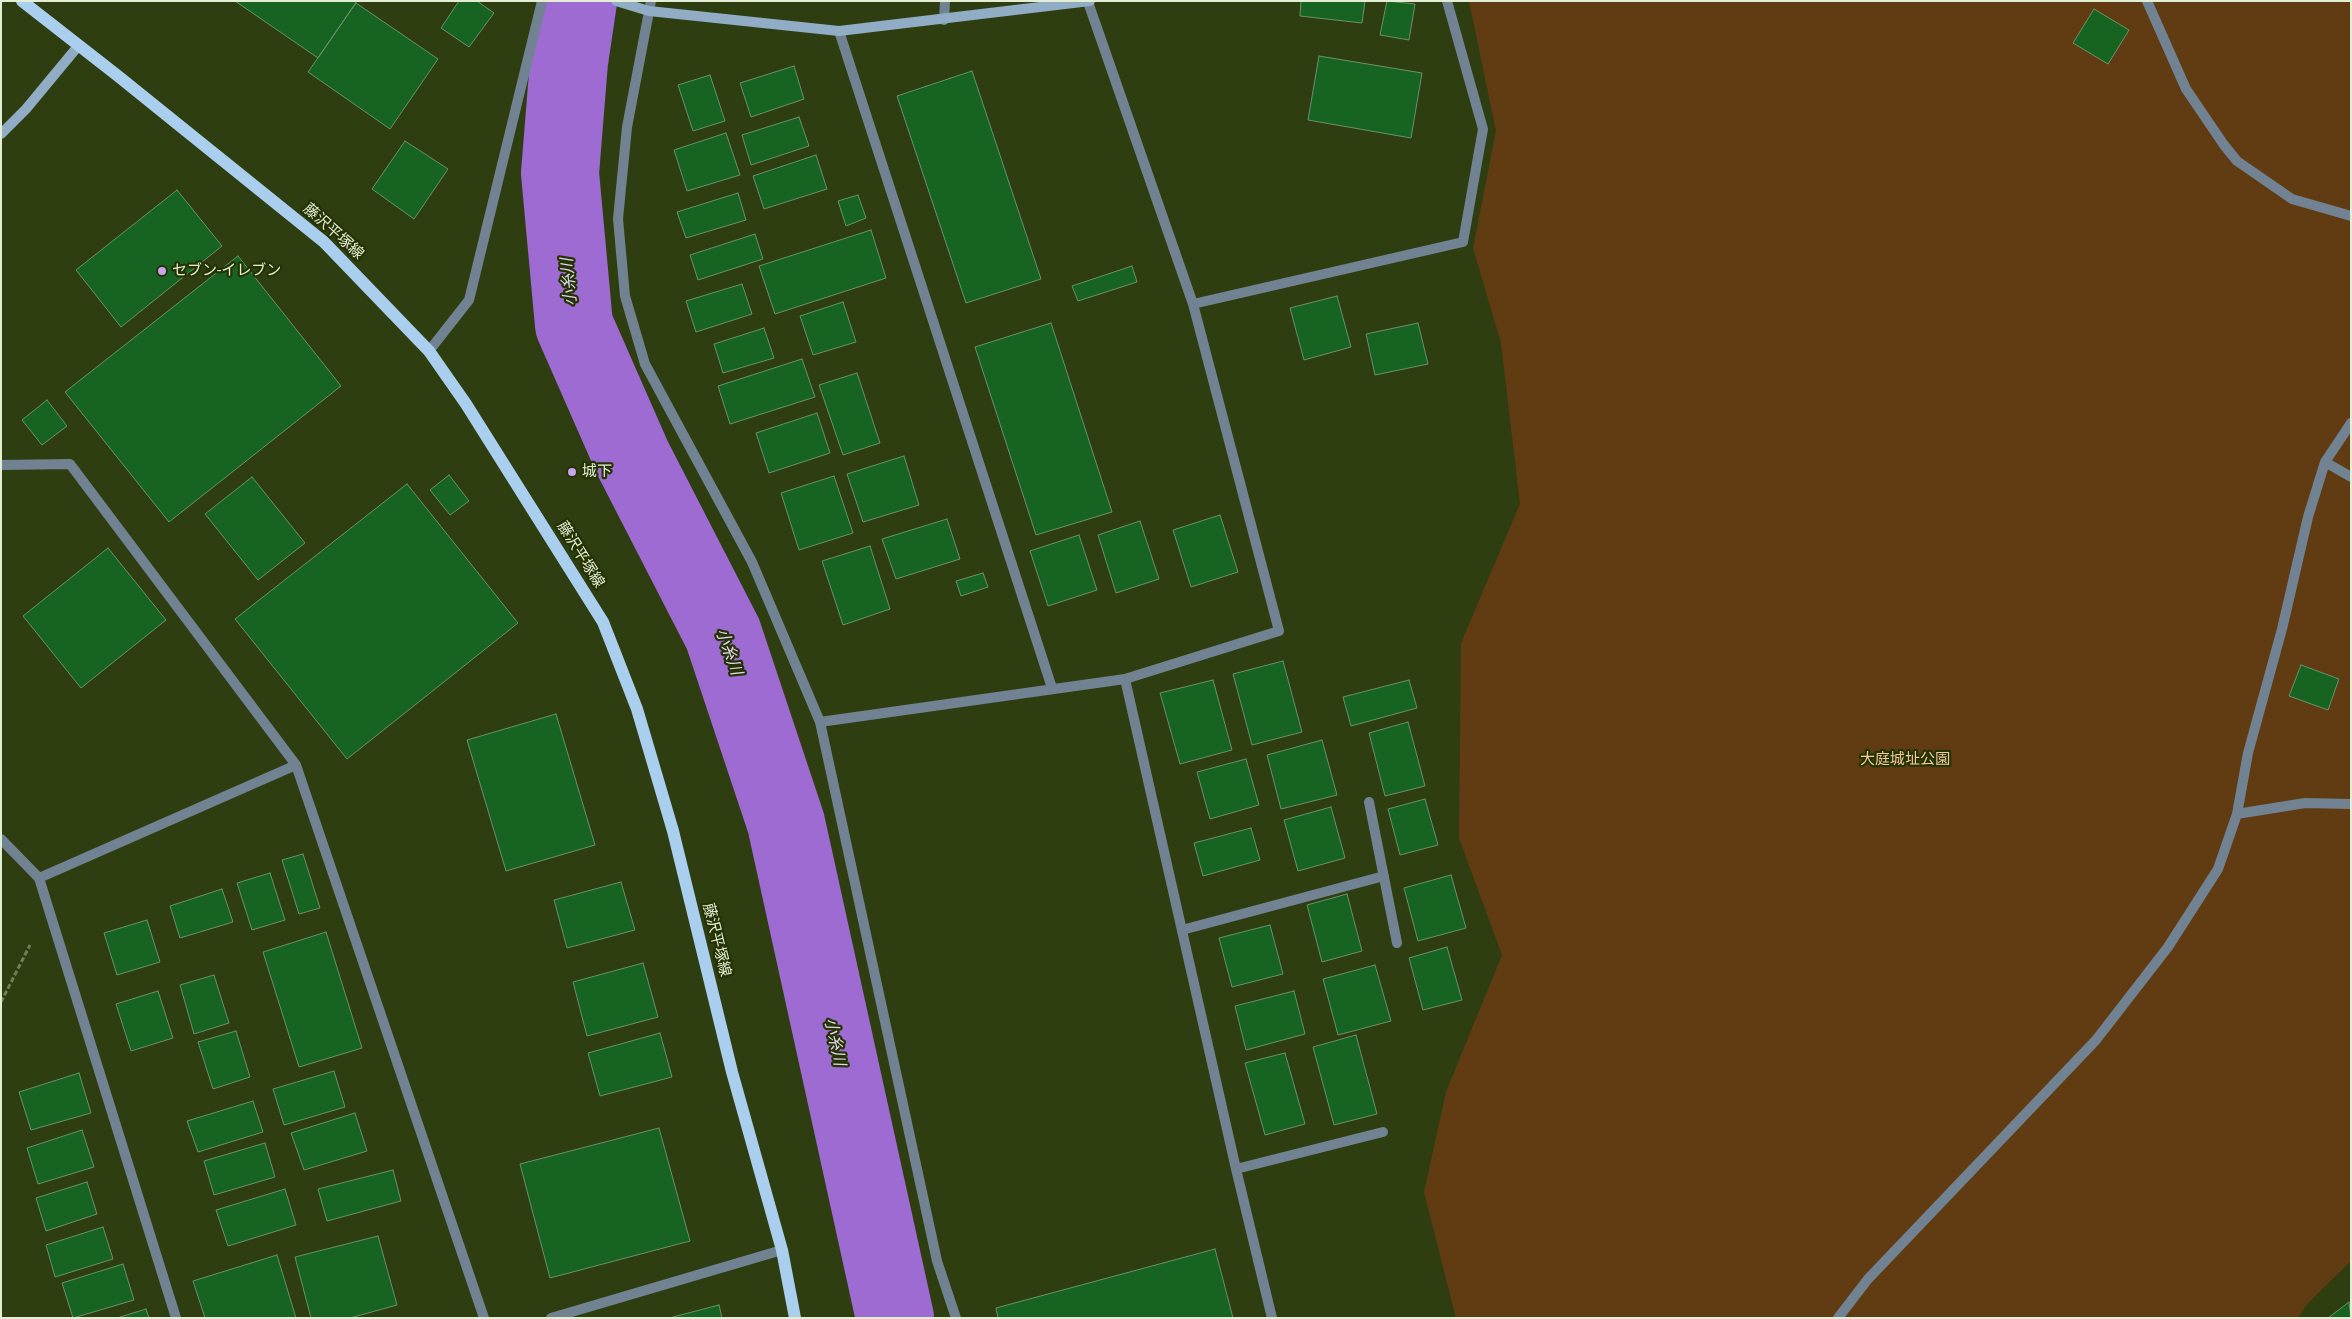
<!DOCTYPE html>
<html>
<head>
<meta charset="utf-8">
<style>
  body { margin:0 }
  #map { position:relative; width:2352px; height:1319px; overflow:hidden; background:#2f3e10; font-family:Roboto,sans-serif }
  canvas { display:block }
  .frame { position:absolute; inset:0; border:2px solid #e4eed5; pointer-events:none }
</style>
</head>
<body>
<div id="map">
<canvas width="2352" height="1319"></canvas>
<div class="frame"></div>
</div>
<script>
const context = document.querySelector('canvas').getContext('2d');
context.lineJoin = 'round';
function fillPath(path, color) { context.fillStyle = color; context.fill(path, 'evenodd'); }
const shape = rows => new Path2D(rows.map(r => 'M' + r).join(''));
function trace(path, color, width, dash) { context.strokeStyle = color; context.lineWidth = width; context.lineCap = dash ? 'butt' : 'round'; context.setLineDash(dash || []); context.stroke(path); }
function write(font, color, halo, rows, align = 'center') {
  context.font = font + ' Roboto,"Noto Sans JP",sans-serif'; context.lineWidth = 4.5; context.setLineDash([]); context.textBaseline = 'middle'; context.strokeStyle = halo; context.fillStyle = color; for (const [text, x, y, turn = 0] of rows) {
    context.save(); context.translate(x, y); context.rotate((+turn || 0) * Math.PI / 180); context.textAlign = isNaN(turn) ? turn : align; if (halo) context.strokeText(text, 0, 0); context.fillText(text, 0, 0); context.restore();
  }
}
fillPath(shape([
  [1469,1,2351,1,2351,1261,2307,1304,2298,1318,1456,1318,1424,1192,1446,1092,1502,955,1459,838,1461,643,1520,504,1501,343,1473,248,1496,131]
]), '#613c13');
trace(shape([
  [578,1,569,62,560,173,574,325,632,457,723,634,786,823,895,1318]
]), '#9d6bd1', 78);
const building = shape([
  [235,1,357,1,318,58,235,1],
  [459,1,477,1,494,13,469,47,441,28,459,1],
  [1301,1,1365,1,1362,23,1300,16,1301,1],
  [1387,1,1415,4,1409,40,1380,35,1387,1],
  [356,3,438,59,390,129,308,72,356,3],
  [2094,9,2129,30,2108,64,2073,43,2094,9],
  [1319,56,1422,73,1411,138,1308,120,1319,56],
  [794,66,804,99,751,117,740,83,794,66],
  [972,71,1041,279,966,303,897,96,972,71],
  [710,75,725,121,693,131,678,85,710,75],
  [799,117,809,146,751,165,742,135,799,117],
  [726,133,740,175,687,191,674,150,726,133],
  [405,141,448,169,414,219,372,189,405,141],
  [816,155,827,189,764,209,753,176,816,155],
  [177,190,222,246,121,327,76,270,177,190],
  [738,193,746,220,686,238,677,212,738,193],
  [858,195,866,218,846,226,838,201,858,195],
  [871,230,886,278,775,314,759,266,871,230],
  [755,234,763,259,698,280,690,255,755,234],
  [238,256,341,386,169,522,65,392,238,256],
  [1132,266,1137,282,1078,301,1072,286,1132,266],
  [742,284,752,314,696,332,686,301,742,284],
  [1337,296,1351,347,1304,360,1290,308,1337,296],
  [843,302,856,342,813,355,800,316,843,302],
  [1051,323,1112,512,1036,535,975,347,1051,323],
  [1418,323,1428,364,1375,375,1366,334,1418,323],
  [764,328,774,358,723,373,714,344,764,328],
  [802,359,815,397,730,424,718,386,802,359],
  [857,373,880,443,843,455,819,385,857,373],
  [47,400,67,426,42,445,22,420,47,400],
  [817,413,830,453,769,473,756,433,817,413],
  [904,456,919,505,863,522,847,474,904,456],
  [449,475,469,501,450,515,430,490,449,475],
  [834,476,853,533,799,550,781,493,834,476],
  [252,477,305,543,258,580,205,514,252,477],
  [407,484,518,623,347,759,235,619,407,484],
  [1220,515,1238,572,1191,587,1173,530,1220,515],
  [947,519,960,559,896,579,882,539,947,519],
  [1140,521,1159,579,1116,593,1098,535,1140,521],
  [1079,535,1097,590,1048,606,1030,551,1079,535],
  [870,546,890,609,843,625,822,561,870,546],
  [108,548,166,620,81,688,23,616,108,548],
  [983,573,988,587,961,596,956,581,983,573],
  [1283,661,1302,732,1252,745,1233,674,1283,661],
  [2301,665,2339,679,2328,710,2289,696,2301,665],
  [1213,680,1232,750,1180,764,1160,693,1213,680],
  [1409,680,1417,708,1351,726,1343,697,1409,680],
  [556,714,595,845,506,871,467,740,556,714],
  [1408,722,1425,786,1385,796,1369,733,1408,722],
  [1322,740,1337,795,1281,809,1267,755,1322,740],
  [1246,759,1259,805,1210,819,1197,772,1246,759],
  [1425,799,1438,845,1400,855,1388,809,1425,799],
  [1331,807,1345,858,1298,871,1284,820,1331,807],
  [1251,828,1260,860,1203,876,1194,843,1251,828],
  [303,854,320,908,299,914,282,860,303,854],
  [270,873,285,920,252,930,237,883,270,873],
  [1451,875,1466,928,1418,941,1404,888,1451,875],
  [621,882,635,930,567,948,554,900,621,882],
  [222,889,233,922,180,938,170,906,222,889],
  [1347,894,1362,951,1322,962,1307,905,1347,894],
  [147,920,160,962,117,975,104,933,147,920],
  [1270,925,1283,974,1232,987,1219,938,1270,925],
  [326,932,362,1048,299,1067,263,952,326,932],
  [1447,947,1462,1000,1423,1010,1409,958,1447,947],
  [643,963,658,1017,587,1036,573,982,643,963],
  [1375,965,1391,1021,1338,1035,1323,979,1375,965],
  [214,975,229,1023,194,1034,180,985,214,975],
  [158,991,173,1038,131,1051,116,1004,158,991],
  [1294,991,1305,1034,1246,1050,1235,1006,1294,991],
  [236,1031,250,1077,213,1089,198,1042,236,1031],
  [660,1033,672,1077,600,1096,588,1053,660,1033],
  [1356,1035,1377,1114,1334,1125,1313,1047,1356,1035],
  [1285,1053,1305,1124,1265,1135,1245,1063,1285,1053],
  [334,1071,345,1107,284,1125,273,1089,334,1071],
  [79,1073,91,1113,31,1130,19,1092,79,1073],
  [253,1101,263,1132,198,1152,187,1121,253,1101],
  [355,1113,367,1151,304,1170,291,1133,355,1113],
  [659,1128,690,1241,550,1278,520,1164,659,1128],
  [82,1130,94,1167,38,1184,27,1148,82,1130],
  [265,1143,275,1177,214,1195,204,1161,265,1143],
  [393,1170,401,1201,327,1221,318,1189,393,1170],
  [87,1182,97,1214,46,1231,36,1198,87,1182],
  [285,1189,296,1225,228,1246,216,1210,285,1189],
  [103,1227,113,1259,55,1277,46,1245,103,1227],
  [378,1236,397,1305,350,1318,311,1318,295,1257,378,1236],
  [1215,1249,1233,1318,998,1318,996,1308,1215,1249],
  [277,1255,296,1318,205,1318,193,1281,277,1255],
  [123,1264,134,1300,73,1318,62,1283,123,1264],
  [2349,1302,2351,1318,2328,1318,2349,1302],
  [719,1305,722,1318,669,1318,719,1305],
  [146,1309,149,1318,117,1318,146,1309]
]);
fillPath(building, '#176422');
trace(building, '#6a916b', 1);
trace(shape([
  [1,1002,30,945]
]), '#717e58', 3, [5, 2.5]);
trace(shape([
  [2147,1,2186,89,2224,145,2237,161,2292,199,2351,216],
  [2325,462,2351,477],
  [2237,814,2305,803,2351,804],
  [1838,1318,1868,1279,2096,1040,2168,947,2218,869,2237,814,2248,753,2282,629,2308,517,2325,462,2351,423]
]), '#718393', 10);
trace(shape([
  [651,1,627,127,618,219,625,296,645,364,752,562,820,722,937,1261,956,1318],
  [944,20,945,1],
  [839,31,1052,688],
  [1193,304,1463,242,1483,129,1447,1],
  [429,351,469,300,542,1],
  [1,465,70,464,296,765,484,1318],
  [1125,679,1236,1169,1272,1318],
  [820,722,1125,679,1279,631,1193,304,1088,2],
  [1369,802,1397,943],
  [1,839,39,878,176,1318],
  [39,878,296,765],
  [1182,930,1384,876],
  [1236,1169,1383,1132],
  [551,1318,782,1250]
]), '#718393', 10);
trace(shape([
  [616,1,649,11,839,31,1090,1],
  [1,134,26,109,79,45]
]), '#91adc6', 10);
trace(shape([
  [22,1,118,76,324,242,429,351,466,404,603,622,637,709,673,831,732,1072,782,1250,795,1318]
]), '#a9ceee', 12);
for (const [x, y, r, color] of [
  [162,271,5,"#c8a6ef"],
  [572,472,5,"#c8a6ef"]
]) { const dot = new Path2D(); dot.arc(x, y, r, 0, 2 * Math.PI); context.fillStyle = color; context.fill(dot); trace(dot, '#253304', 2); }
write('15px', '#e4eed5', '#253304', [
  ["藤沢平塚線",333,232,42],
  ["藤沢平塚線",580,555,58],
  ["藤沢平塚線",716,940,76]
]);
write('15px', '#e4eed5', '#253304', [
  ["セブン-イレブン",172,271],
  ["城下",582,472]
], 'left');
write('15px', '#f5caa0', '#253304', [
  ["大庭城址公園",1905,760]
]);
write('italic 16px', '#e1d6f0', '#253304', [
  ["小糸川",570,282,-95],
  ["小糸川",728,652,70],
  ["小糸川",834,1042,78]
]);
</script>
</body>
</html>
